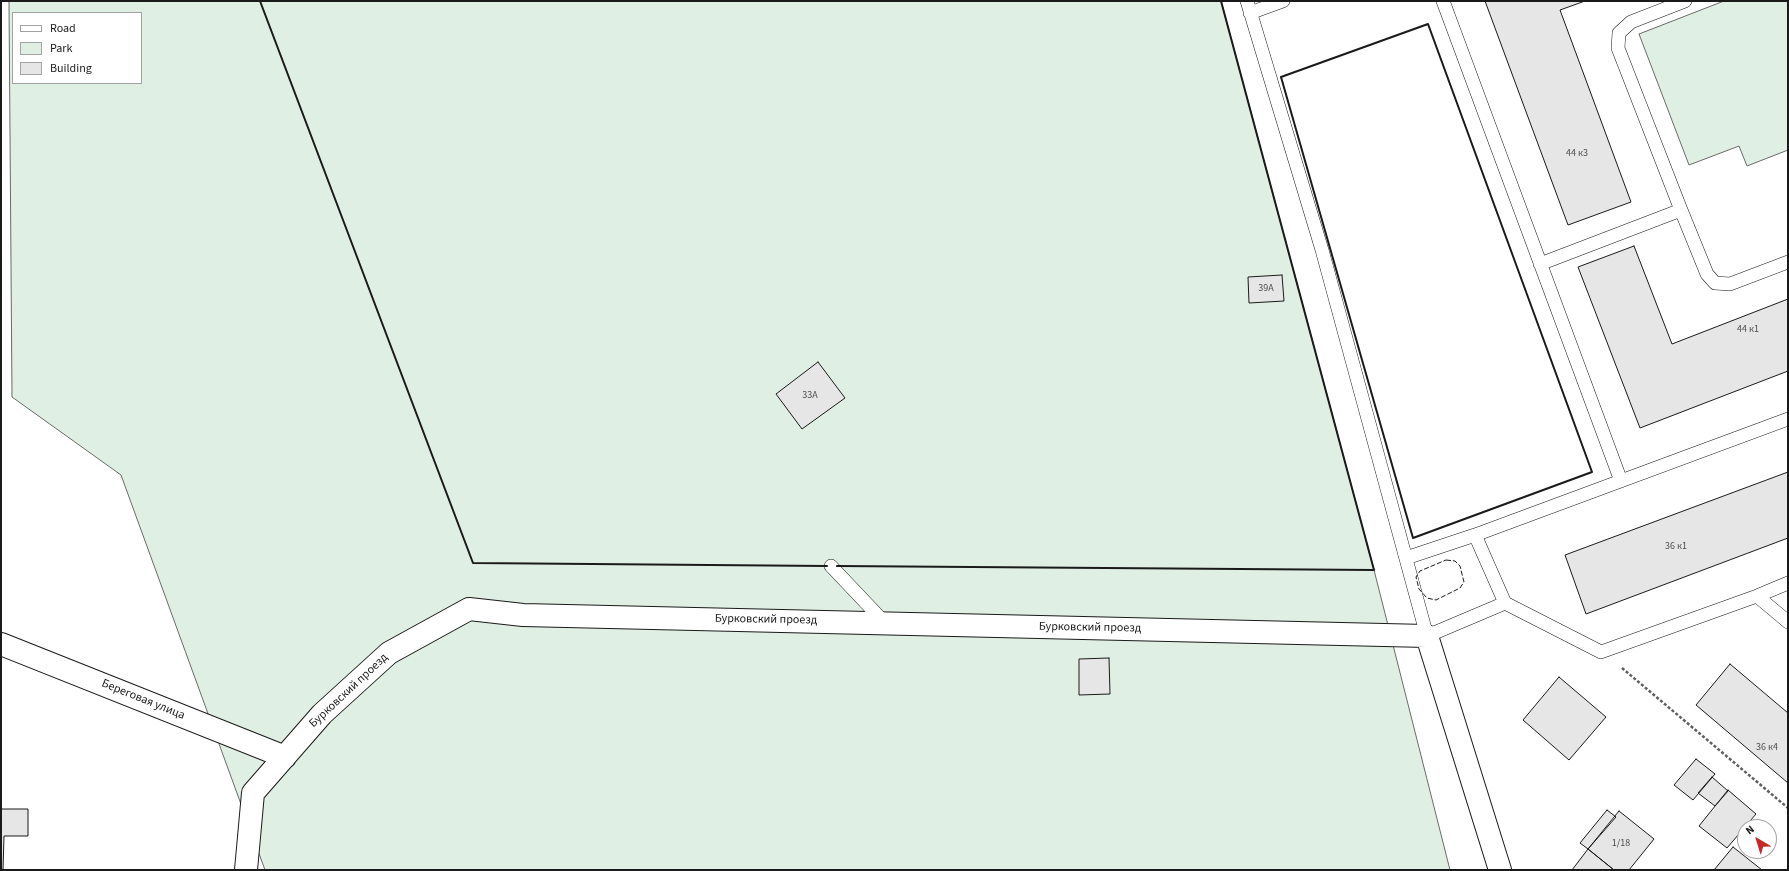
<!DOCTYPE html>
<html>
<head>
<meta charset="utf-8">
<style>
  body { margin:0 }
  #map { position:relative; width:1789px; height:871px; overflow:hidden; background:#fff; font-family:"Source Sans 3",sans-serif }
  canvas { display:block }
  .frame { position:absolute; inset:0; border:2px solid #1a1a1a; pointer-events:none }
  .legend { position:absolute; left:12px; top:12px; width:130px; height:72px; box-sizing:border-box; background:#fff; border:1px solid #a3a3a3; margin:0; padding:5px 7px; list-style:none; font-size:12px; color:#1a1a1a }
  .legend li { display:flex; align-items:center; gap:8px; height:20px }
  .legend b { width:20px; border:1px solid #a3a3a3 }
  .north { position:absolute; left:1737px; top:819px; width:40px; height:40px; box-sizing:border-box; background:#fff; border:1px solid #a3a3a3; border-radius:50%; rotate:322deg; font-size:11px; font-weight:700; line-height:16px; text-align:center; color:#1a1a1a }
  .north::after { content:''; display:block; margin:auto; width:14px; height:18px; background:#c62828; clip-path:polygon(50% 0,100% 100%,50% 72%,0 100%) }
</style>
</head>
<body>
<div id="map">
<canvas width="1789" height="871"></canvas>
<div class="frame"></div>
<ul class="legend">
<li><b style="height:5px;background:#fff"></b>Road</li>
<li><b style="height:11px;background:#e0efe3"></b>Park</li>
<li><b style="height:11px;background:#e6e6e6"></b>Building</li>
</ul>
<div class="north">N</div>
</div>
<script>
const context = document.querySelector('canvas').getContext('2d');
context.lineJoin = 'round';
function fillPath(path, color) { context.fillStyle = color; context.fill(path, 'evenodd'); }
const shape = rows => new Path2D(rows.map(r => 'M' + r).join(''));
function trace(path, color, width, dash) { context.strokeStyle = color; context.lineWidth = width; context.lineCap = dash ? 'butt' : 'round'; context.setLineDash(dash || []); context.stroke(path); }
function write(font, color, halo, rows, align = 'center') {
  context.font = font + ' "Source Sans 3",sans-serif'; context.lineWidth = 3; context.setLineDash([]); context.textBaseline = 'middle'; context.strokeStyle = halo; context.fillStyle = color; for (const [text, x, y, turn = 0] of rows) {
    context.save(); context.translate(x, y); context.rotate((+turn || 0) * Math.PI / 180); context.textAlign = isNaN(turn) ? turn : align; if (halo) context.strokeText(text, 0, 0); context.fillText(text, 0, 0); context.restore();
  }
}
const green = shape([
  [9,1,1221,1,1374,570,1450,870,265,870,121,475,12,397,9,1],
  [13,13,141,13,141,83,13,83,13,13],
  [1724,1,1788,1,1788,150,1747,166,1739,146,1689,165,1639,34,1724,1]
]);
fillPath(green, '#e0efe3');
trace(green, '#6a6a6a', 1);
const building = shape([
  [1485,1,1585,1,1560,10,1631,202,1568,225,1485,1],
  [1634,246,1672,344,1788,299,1788,371,1640,428,1578,267,1634,246],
  [1282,275,1284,301,1249,303,1248,277,1282,275],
  [818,362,845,398,802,429,776,394,818,362],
  [1788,472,1788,538,1586,614,1565,555,1788,472],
  [1109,658,1110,694,1079,695,1079,659,1109,658],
  [1730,664,1788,713,1788,783,1696,705,1730,664],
  [1559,677,1606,717,1569,760,1523,720,1559,677],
  [1696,759,1715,774,1693,800,1674,785,1696,759],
  [1712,777,1728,791,1715,806,1698,793,1712,777],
  [1728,790,1756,814,1727,848,1699,826,1728,790],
  [1,809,28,809,28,836,4,836,3,870,1,870,1,809],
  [1607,810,1616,817,1588,849,1580,843,1607,810],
  [1619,811,1654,839,1629,870,1614,870,1588,849,1619,811],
  [1733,847,1762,870,1714,870,1733,847],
  [1588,849,1614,870,1572,870,1588,849]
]);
fillPath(building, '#e6e6e6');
trace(building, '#1a1a1a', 1);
const lane = shape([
  [1247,1,1322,250,1427,636,1505,603,1475,535],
  [1443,1,1621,481],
  [1250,13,1283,1],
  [1681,210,1707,274,1715,283,1730,284,1788,262],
  [1540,264,1681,210,1618,48,1619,33,1631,22,1685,1],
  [1406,558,1475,535,1788,419],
  [831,566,885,623],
  [1757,596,1788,583],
  [1505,603,1601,652,1757,596,1788,622]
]);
const street = shape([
  [1,644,285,757],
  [246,870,253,793,322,714,389,653,469,609,523,615,1427,636,1500,870]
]);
trace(lane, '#1a1a1a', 14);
trace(street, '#1a1a1a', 24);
trace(shape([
  [1622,668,1788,808]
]), '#5f5f5f', 2.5, [3, 2]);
trace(lane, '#fff', 13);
trace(street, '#fff', 22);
trace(shape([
  [1446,560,1455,561,1460,566,1464,582,1460,588,1436,600,1427,598,1419,589,1416,577,1420,571,1446,560]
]), '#1a1a1a', 1, [5, 2]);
trace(shape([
  [260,1,473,563,827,566],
  [1428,24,1592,472,1413,538,1281,77,1428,24],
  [837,566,1374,570,1221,1]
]), '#1a1a1a', 2);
write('10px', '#4d4d4d', null, [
  ["44 к3",1577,154],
  ["39А",1266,289],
  ["44 к1",1748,330],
  ["33А",810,396],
  ["36 к1",1676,547],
  ["36 к4",1767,748],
  ["1/18",1621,844]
]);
write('12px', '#1a1a1a', '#fff', [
  ["Бурковский проезд",766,620,1],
  ["Бурковский проезд",1090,628,1],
  ["Бурковский проезд",349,691,-43],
  ["Береговая улица",143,700,22]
]);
</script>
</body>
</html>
